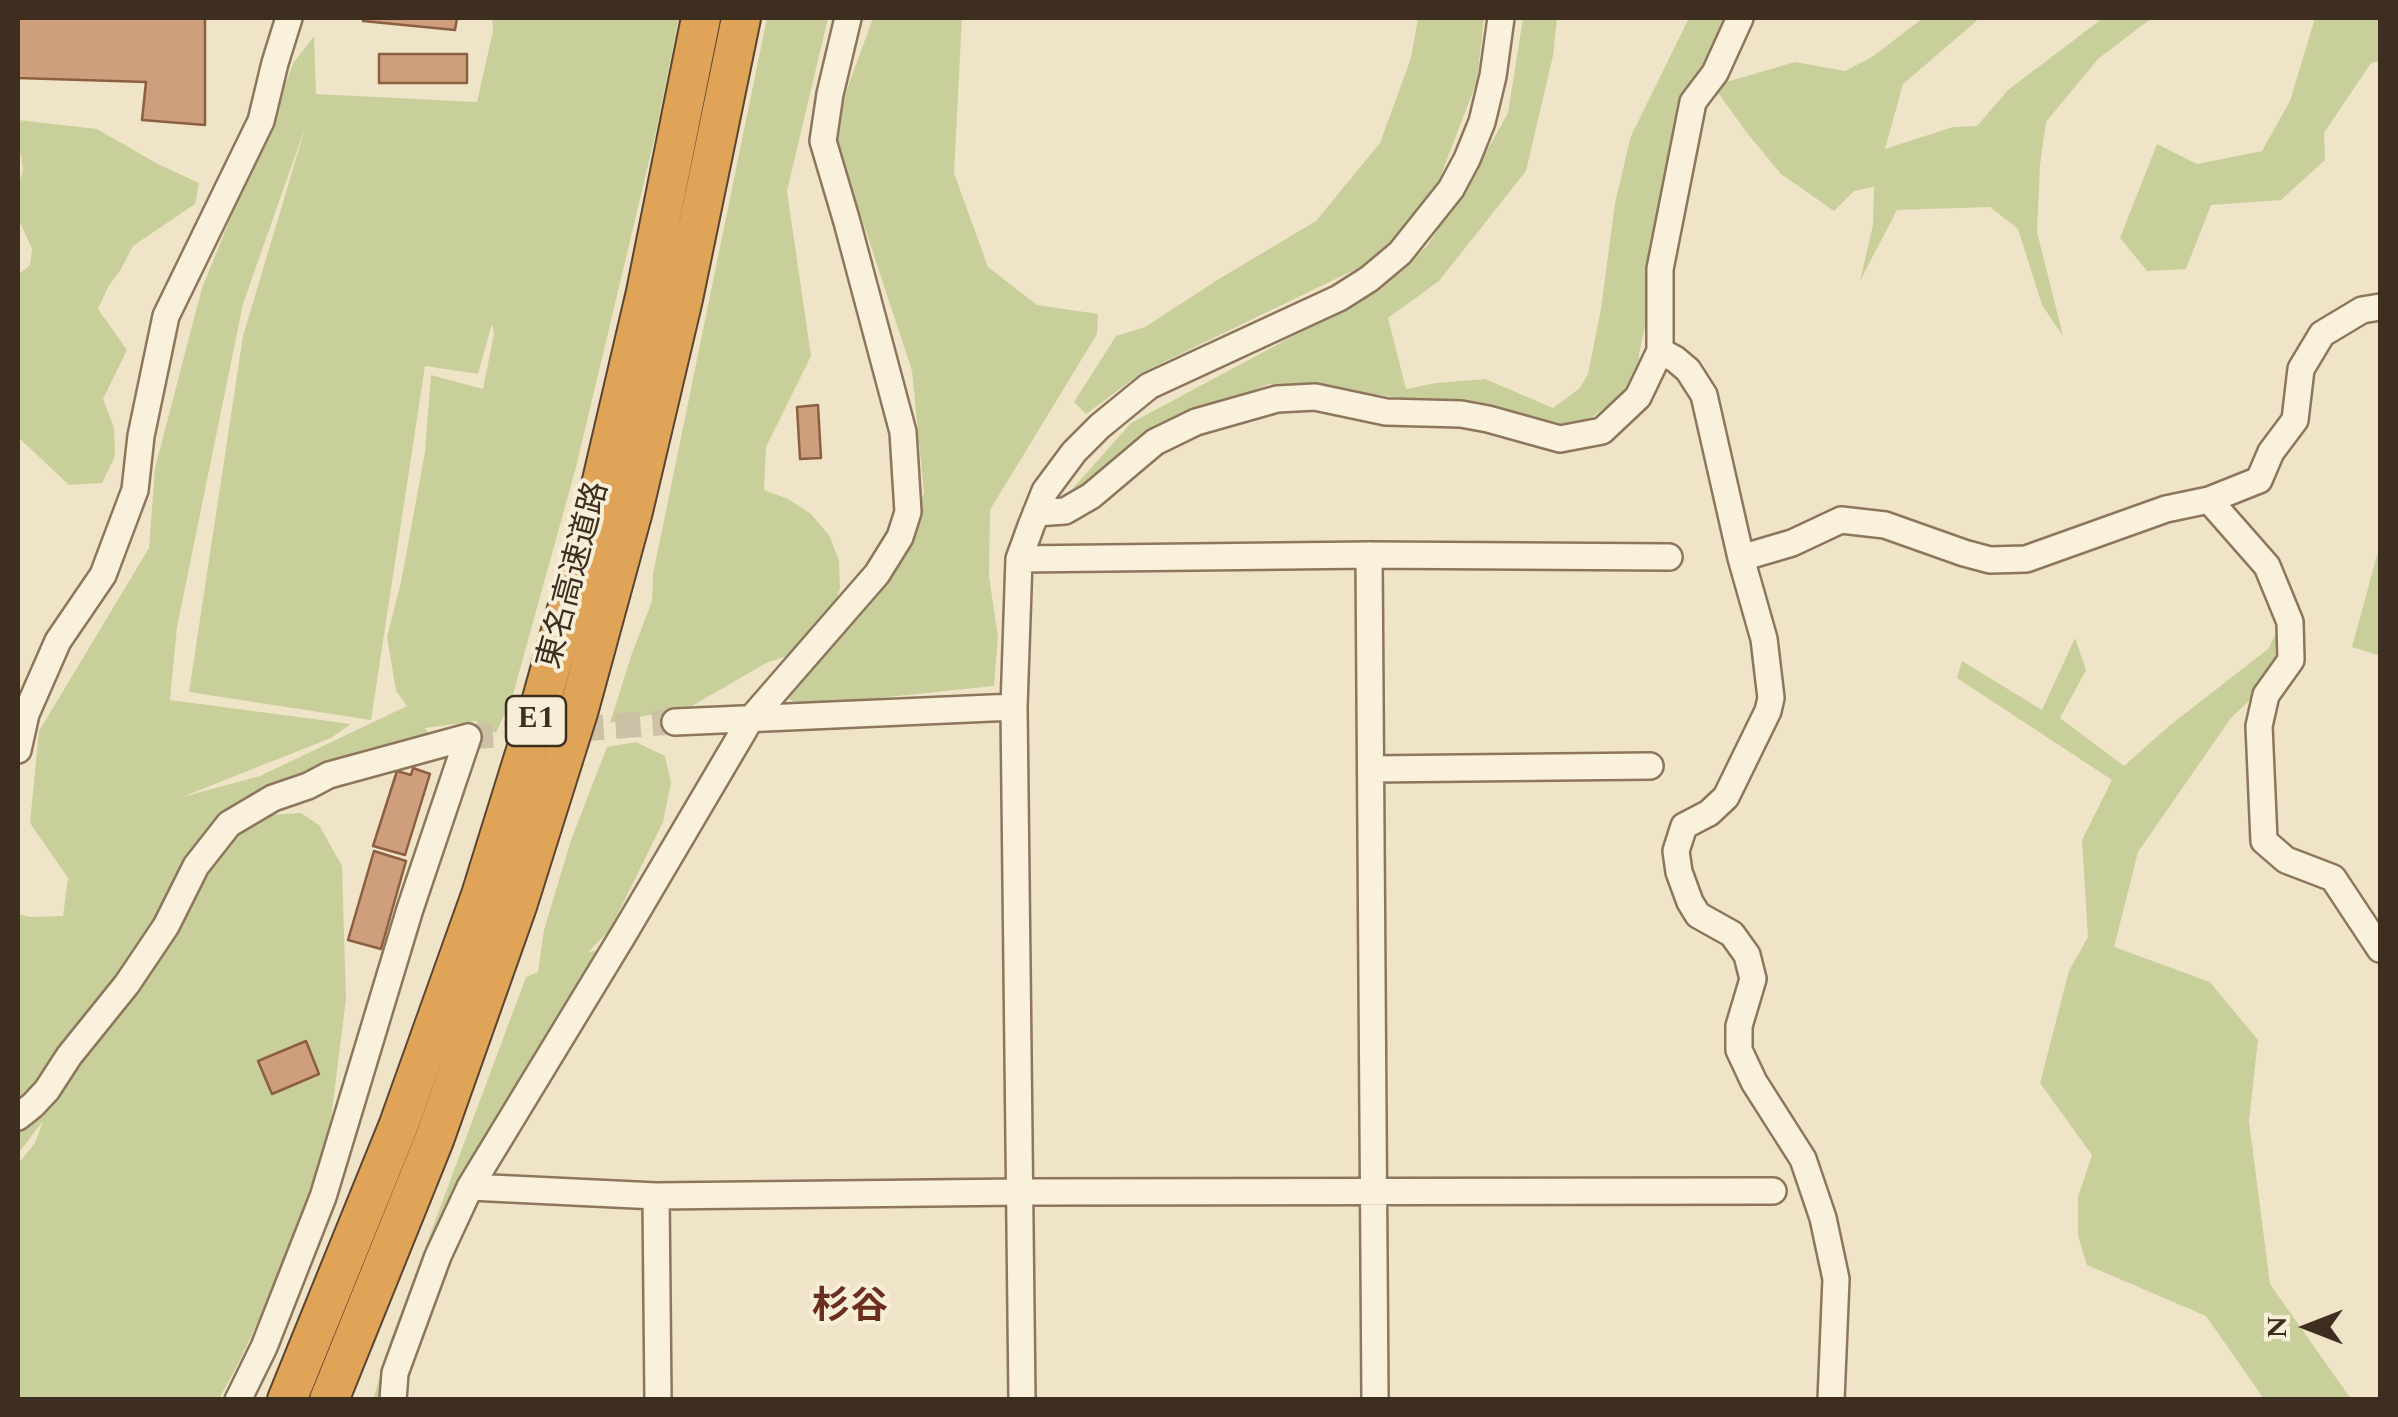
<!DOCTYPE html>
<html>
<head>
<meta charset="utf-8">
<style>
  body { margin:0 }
  #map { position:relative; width:2398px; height:1417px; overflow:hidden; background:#f0e4c8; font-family:Spectral,serif }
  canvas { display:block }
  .frame { position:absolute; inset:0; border:20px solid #3d2e20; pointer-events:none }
  .north { position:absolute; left:2258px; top:1277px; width:100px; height:100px; -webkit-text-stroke:8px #f7eed8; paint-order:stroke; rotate:270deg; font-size:28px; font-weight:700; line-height:40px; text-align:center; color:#3d2e20 }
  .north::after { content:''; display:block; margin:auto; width:35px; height:45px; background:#3d2e20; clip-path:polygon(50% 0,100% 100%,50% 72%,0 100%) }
</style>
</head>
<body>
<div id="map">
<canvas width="2398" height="1417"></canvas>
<div class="frame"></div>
<div class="north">N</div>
</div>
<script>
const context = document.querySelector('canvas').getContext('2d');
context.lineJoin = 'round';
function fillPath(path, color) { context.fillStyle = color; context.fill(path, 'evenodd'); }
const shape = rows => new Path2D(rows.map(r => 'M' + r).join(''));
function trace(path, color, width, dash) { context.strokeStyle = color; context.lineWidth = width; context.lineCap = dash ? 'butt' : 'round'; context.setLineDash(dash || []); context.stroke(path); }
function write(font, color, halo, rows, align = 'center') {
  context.font = font + ' Spectral,"Noto Sans JP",serif'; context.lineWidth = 8; context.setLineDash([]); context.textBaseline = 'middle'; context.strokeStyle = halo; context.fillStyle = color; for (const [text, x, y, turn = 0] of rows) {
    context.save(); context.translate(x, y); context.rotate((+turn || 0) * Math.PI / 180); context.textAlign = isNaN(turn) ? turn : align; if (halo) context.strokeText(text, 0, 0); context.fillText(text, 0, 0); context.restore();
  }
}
fillPath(shape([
  [492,18,679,18,656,132,576,467,512,698,496,733,477,725,477,721,425,728,434,742,340,768,259,820,270,815,301,813,319,825,342,866,346,999,323,1182,239,1362,219,1399,18,1399,18,1164,35,1143,43,1121,18,1154,18,1124,44,1116,55,1084,18,1111,18,914,30,917,63,916,68,878,30,823,39,731,149,548,155,468,202,288,294,62,314,36,316,94,477,102,493,31],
  [306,125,243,336,189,692,371,720,425,366,478,374,492,324,494,333,483,389,431,375,425,452,401,582,387,637,396,691,407,706,260,776,182,797,331,738,351,724,170,700,177,627,243,304],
  [767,18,828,18,787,191,811,356,766,447,764,490,788,499,811,514,829,535,839,561,840,588,832,615,794,654,768,662,690,707,610,723,631,656,652,601,653,574],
  [873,18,962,18,954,173,988,267,1037,305,1098,314,1097,334,990,510,989,576,998,637,994,686,801,706,787,698,883,578,924,493,912,371,837,143,846,92],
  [1418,18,1484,18,1477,81,1435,191,1377,259,1143,372,1086,414,1074,402,1116,336,1145,327,1219,279,1316,221,1380,143,1411,58],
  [1523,18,1557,18,1553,56,1526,171,1439,281,1388,318,1406,389,1436,383,1485,379,1553,408,1580,388,1588,374,1601,309,1615,203,1631,136,1689,18,1732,18,1682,101,1648,312,1639,354,1640,381,1578,428,1510,410,1449,406,1336,388,1269,384,1159,430,1088,485,1067,495,1131,423,1370,295,1427,246,1468,184,1508,113],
  [1923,18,1980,18,1903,84,1885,149,1953,127,1977,126,2008,90,2103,18,2152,18,2098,59,2046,122,2040,165,2037,232,2063,336,2042,305,2018,229,1990,207,1897,210,1860,281,1873,225,1874,187,1854,191,1834,211,1781,174,1747,133,1713,86,1795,62,1845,71,1872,57],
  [2315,18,2380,18,2380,61,2371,63,2324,133,2325,160,2281,200,2211,205,2186,269,2147,271,2120,238,2157,144,2197,164,2262,151,2290,101],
  [18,120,97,129,156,163,199,183,195,204,133,246,120,271,108,287,98,309,127,350,103,399,114,428,115,456,102,483,69,485,18,437,18,275,30,265,32,249,18,218,18,186,23,171,21,155,18,154],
  [2380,544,2380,656,2352,647],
  [2286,613,2291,660,2231,718,2138,852,2114,947,2210,982,2258,1040,2249,1121,2270,1284,2351,1399,2264,1399,2206,1316,2087,1265,2078,1236,2078,1197,2092,1155,2040,1083,2069,971,2088,937,2082,840,2112,780,1957,678,1962,661,2042,710,2075,638,2086,670,2060,718,2124,766,2169,726,2268,649],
  [636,742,665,756,671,783,663,822,610,930,588,952,605,949,518,1099,387,1399,373,1400,390,1342,526,977,538,972,544,930,571,840,607,747]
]), '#c9cf9b');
const building = shape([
  [18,18,205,18,205,125,142,120,146,82,18,78,18,18],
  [363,18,457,18,455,30,363,21,363,18],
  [379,54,467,54,467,83,379,83,379,54],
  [818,405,821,458,800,459,797,407,818,405],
  [413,768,430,774,405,855,373,846,397,771,411,775,413,768],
  [374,851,406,861,381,949,348,940,374,851],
  [306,1041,319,1074,272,1094,258,1061,306,1041]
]);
fillPath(building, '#cf9f7d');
trace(building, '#8d5f41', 2.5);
trace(shape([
  [468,737,675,722]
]), '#ccc0a6', 25, [25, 12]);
const minor = shape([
  [1660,351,1675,359,1688,370,1704,395,1741,558,1764,639,1771,698,1768,711,1726,797,1709,813,1684,826,1676,851,1679,872,1690,902,1698,915,1732,934,1747,955,1753,979,1739,1026,1739,1050,1754,1082,1803,1159,1823,1218,1836,1279,1831,1400],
  [2209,500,2267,566,2290,622,2291,660,2266,695,2259,726,2264,841,2286,860,2333,878,2380,949],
  [1036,513,1065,511,1091,496,1155,442,1196,422,1277,399,1315,397,1386,412,1461,414,1488,419,1560,439,1602,431,1638,397,1660,351,1660,269,1693,102,1715,73,1740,18],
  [1369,555,1375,1400],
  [1741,558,1792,543,1841,520,1885,525,1964,553,1990,560,2026,559,2166,509,2209,500,2259,480,2271,452,2295,420,2301,369,2322,334,2362,310,2380,307],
  [1019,559,1369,555,1669,557],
  [675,722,1014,707],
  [18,750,26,714,58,641,103,575,135,490,141,436,166,316,261,121,275,63,289,18],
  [1371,769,1650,766],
  [18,1117,33,1105,47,1090,69,1056,127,984,166,926,196,866,229,824,273,798,308,786,329,775,468,737],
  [470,1187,656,1196,1021,1192,1773,1191],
  [656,1196,658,1400],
  [238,1400,264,1347,323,1197,410,909,468,737],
  [393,1400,395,1373,438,1256,470,1187,625,932,750,720,877,574,900,537,908,512,903,432,847,222,823,141,830,94,848,18],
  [1022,1400,1014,707,1019,559,1031,526,1045,491,1074,452,1100,426,1149,386,1339,298,1369,279,1400,253,1451,189,1467,159,1482,122,1493,76,1501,18]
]);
const highway = shape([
  [287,1400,398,1127,481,895,542,699,597,502,646,292,701,18],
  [329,1400,434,1140,517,906,579,709,633,511,683,299,741,18]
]);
trace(minor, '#8d765c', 30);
trace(highway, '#5b4430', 42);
trace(minor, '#faf1dc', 25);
trace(highway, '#e0a458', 38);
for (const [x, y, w] of [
  [536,721,60]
]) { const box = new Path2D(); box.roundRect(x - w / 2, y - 25, w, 50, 8); context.fillStyle = '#f7eed8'; context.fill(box); trace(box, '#3d2e20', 2.5); }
write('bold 30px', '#3d2e20', null, [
  ["E1",536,721]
]);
write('32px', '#3d2e20', '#f7eed8', [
  ["東名高速道路",576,576,-75]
]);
write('bold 38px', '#6b2e1e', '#f7eed8', [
  ["杉谷",850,1311]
]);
</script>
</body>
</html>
